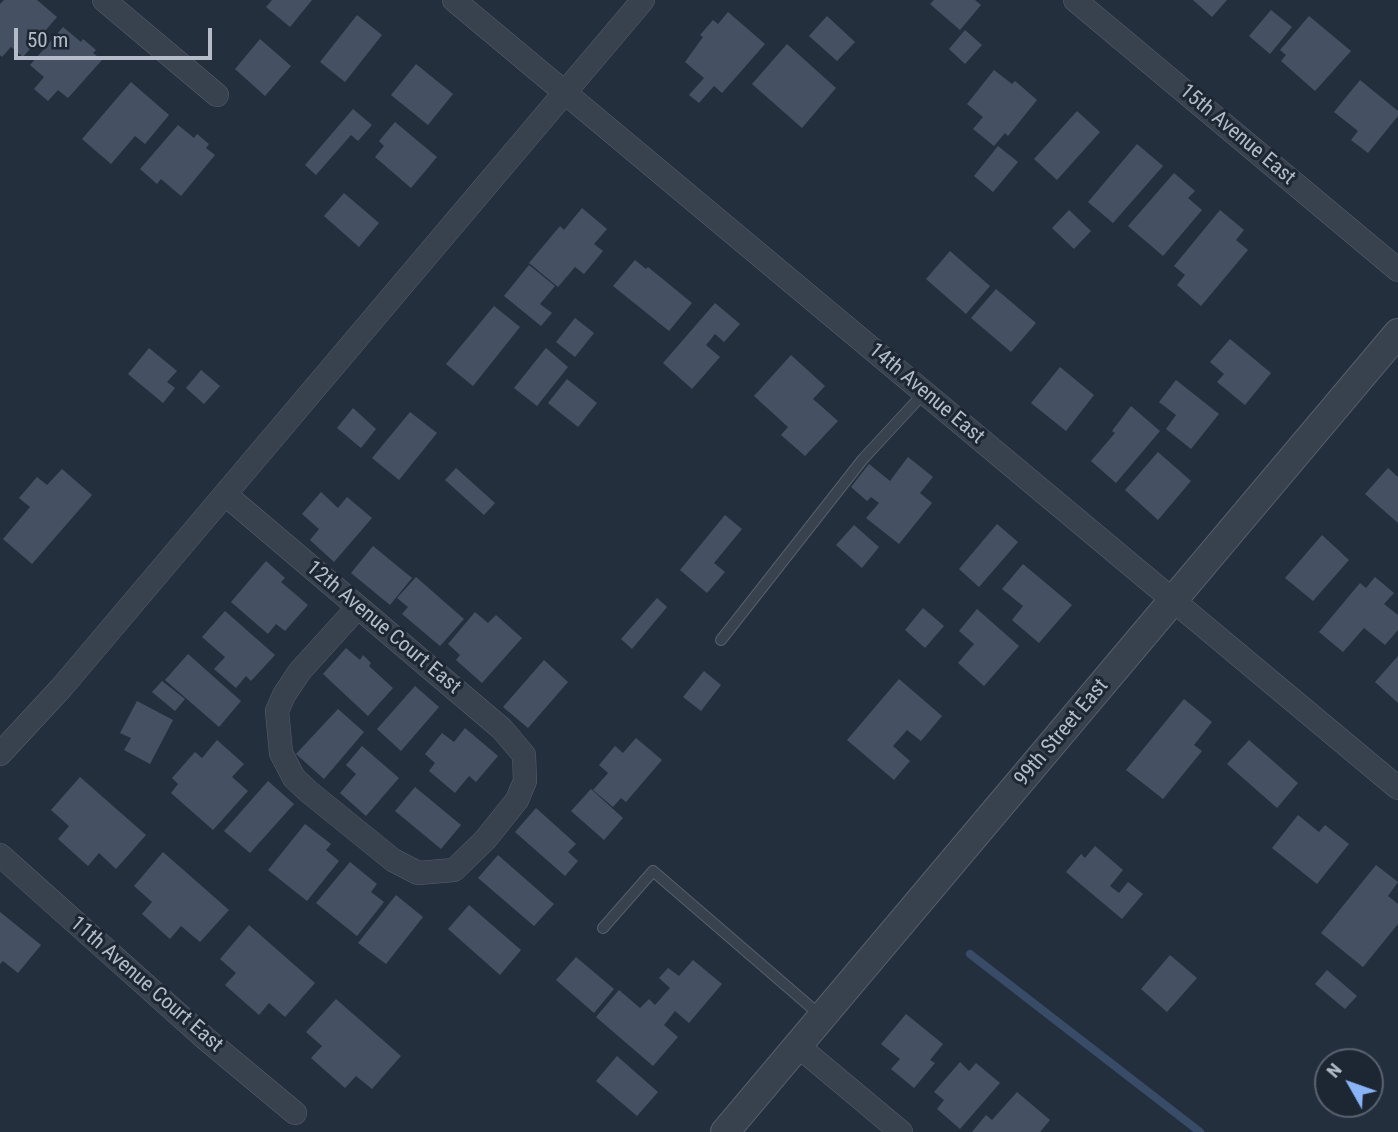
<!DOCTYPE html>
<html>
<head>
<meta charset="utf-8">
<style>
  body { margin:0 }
  #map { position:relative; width:1398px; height:1132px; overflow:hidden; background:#242f3e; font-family:"Roboto Condensed",sans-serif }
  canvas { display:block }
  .north { position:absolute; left:1314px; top:1048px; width:70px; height:70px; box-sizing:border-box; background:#1d2633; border:2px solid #59626f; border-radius:50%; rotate:310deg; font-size:19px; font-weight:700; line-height:28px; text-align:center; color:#b4bcc9 }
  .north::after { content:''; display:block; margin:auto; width:24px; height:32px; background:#8ab4f8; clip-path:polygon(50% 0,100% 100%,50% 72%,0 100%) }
  .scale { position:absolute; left:14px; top:28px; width:198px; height:32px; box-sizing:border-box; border:4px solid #b4bcc9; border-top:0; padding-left:9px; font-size:21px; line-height:24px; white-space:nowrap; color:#b4bcc9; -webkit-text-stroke:5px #1d2633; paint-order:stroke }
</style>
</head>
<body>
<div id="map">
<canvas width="1398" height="1132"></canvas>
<div class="north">N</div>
<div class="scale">50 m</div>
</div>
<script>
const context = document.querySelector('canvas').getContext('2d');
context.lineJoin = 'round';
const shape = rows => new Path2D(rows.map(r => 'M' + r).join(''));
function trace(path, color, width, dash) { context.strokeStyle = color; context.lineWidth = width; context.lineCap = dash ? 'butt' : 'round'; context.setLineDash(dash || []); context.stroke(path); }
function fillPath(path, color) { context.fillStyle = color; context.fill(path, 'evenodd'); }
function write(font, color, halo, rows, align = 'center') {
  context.font = font + ' "Roboto Condensed",sans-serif'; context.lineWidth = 6; context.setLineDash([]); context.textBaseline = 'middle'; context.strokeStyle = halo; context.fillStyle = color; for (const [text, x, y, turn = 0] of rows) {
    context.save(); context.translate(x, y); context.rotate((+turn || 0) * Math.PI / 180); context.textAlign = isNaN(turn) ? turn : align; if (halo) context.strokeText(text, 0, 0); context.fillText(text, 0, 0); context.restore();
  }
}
trace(shape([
  [970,954,1200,1132]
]), '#394c67', 8);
fillPath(shape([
  [4,0,37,0,57,17,23,57,11,47,2,57,0,55,0,4],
  [272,0,312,0,290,27,266,7],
  [934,0,975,0,981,5,960,30,930,4],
  [1193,0,1227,0,1212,17],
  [1271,10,1292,27,1270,54,1249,36],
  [728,12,765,44,722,93,714,86,699,103,689,95,704,78,685,62,703,37,700,35,713,20,718,24],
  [357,15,382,35,345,82,320,62],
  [827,16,855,42,837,61,809,36],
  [1309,16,1351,51,1315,91,1281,61,1286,55,1280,50],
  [63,27,81,42,83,39,96,50,93,53,102,60,68,98,58,90,48,101,34,89,44,77,30,65],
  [965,30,982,45,965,64,949,49],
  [260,39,291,66,265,96,235,69],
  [787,44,836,88,802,128,752,84],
  [416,64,453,94,428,125,391,95],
  [994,70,1012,84,1015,81,1037,100,1008,136,1005,133,994,146,973,129,983,117,967,104],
  [1360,80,1398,111,1398,116,1368,153,1351,140,1358,131,1334,112],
  [131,82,169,115,145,144,135,136,111,164,82,139],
  [353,109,372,125,358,141,351,135,316,175,305,165],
  [1077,111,1100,132,1057,180,1034,159],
  [395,122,437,157,411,188,375,157,384,146,379,141],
  [178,125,194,138,197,134,209,144,206,148,215,155,181,196,161,179,157,184,140,169],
  [1137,144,1163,166,1113,223,1088,202],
  [998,146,1018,162,993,192,974,176],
  [1174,173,1195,191,1188,198,1202,210,1163,256,1128,226],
  [344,193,379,223,359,247,324,216],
  [582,208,607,229,594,244,603,251,584,274,575,267,558,287,529,263,560,226,564,230],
  [1069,210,1091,231,1074,249,1052,228],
  [1220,210,1244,230,1236,240,1248,250,1201,306,1177,285,1185,275,1174,266],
  [950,251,990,286,966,314,926,279],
  [635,260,646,269,648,267,692,303,669,331,613,286],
  [529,265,555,286,540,304,552,313,541,326,504,296],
  [996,289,1036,323,1011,352,971,318],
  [715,303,740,324,724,342,715,334,706,345,720,357,692,389,663,363],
  [494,306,520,327,473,386,446,364],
  [575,318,594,333,575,357,556,342],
  [1230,339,1271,373,1245,405,1217,382,1224,374,1210,362],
  [149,348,177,371,167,382,175,388,163,403,128,374],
  [546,348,568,367,537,406,514,388],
  [791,355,825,386,813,399,838,421,805,456,781,435,788,427,754,396],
  [1060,367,1094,395,1066,431,1031,403],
  [201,370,220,386,204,404,186,388],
  [567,379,597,403,578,427,548,403],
  [1176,380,1219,414,1191,449,1166,429,1176,415,1159,402],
  [1131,406,1160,431,1116,483,1091,461,1115,433,1112,431],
  [353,408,376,429,361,448,337,428],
  [410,412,437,433,399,480,372,458],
  [1158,452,1191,481,1158,520,1125,490],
  [908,457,933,477,920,493,932,503,899,544,866,518,879,503,871,497,867,501,851,487,869,464,890,481],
  [456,468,495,503,484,515,445,480],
  [1388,468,1398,477,1398,523,1365,494],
  [62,469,92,495,32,564,3,539,30,507,19,498,37,477,47,485],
  [321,492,338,508,347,497,372,518,334,562,310,540,319,529,302,514],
  [725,515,742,529,714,563,725,572,707,593,680,570],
  [997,524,1018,542,979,587,959,569],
  [854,525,879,547,862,568,836,545],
  [1322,535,1349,560,1313,601,1285,578],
  [373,546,412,578,390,605,351,573],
  [266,561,285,578,281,582,308,605,285,631,276,624,268,634,231,602],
  [1023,564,1072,605,1039,643,1012,620,1023,606,1002,589],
  [416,577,464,619,440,646,402,614,408,607,397,598],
  [1375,577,1394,593,1384,604,1398,615,1398,630,1385,645,1364,628,1343,652,1319,632,1360,583,1366,588],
  [657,598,667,607,632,649,621,639],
  [923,608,944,626,925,648,905,630],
  [977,609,1019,646,984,686,958,663,974,644,959,631],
  [225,611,275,655,251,681,246,676,236,688,214,669,225,657,202,637],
  [475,612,488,623,496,615,522,638,482,683,456,660,460,655,448,644],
  [346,648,360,660,363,655,371,663,369,666,393,688,368,716,323,674],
  [188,654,241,701,219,727,165,680],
  [1398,656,1398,703,1375,682],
  [544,660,568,682,528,728,503,707],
  [704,671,721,685,701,711,683,697],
  [899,679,942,716,921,741,907,730,893,746,910,761,894,780,847,740],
  [162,681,185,699,175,711,152,692],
  [415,686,439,707,401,751,377,729],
  [1184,699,1212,722,1194,745,1202,751,1163,799,1126,770],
  [137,701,173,720,150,764,124,750,131,738,120,733],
  [338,709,364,732,324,779,296,754],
  [465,728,498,756,476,782,469,776,455,793,429,771,435,763,425,754,442,733,454,742],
  [636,738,662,760,626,802,621,798,613,807,593,790,608,773,599,765,615,746,623,753],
  [217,740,244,764,232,777,248,791,213,830,171,793,178,784,172,778,195,752,202,758],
  [1249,740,1298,783,1277,808,1227,764],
  [362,746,399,778,366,816,340,793,356,774,346,765],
  [80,777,146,835,116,869,99,853,88,866,58,839,69,826,51,810],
  [268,781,294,804,250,853,224,831],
  [415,787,461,825,441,849,395,811],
  [591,789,623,818,604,840,571,811],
  [536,808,576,844,568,852,578,861,565,876,515,832],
  [1298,815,1319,832,1325,825,1349,844,1317,884,1272,848],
  [305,824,331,844,326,850,339,861,307,901,268,870],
  [1095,846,1123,870,1110,886,1119,893,1128,882,1143,894,1122,919,1066,872,1081,854,1085,858],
  [163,852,229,910,200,942,181,926,170,939,142,914,152,902,134,886],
  [498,855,554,904,534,926,478,878],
  [350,862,377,884,371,892,384,902,357,936,316,903],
  [1376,865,1398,882,1388,896,1398,904,1398,924,1363,967,1321,933],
  [396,895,423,917,386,964,358,943],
  [469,905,521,950,500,975,448,929],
  [0,912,41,945,18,973,3,961,0,964],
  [249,925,315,983,285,1017,269,1003,259,1015,225,985,236,973,220,959],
  [1170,955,1197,978,1167,1012,1141,989],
  [576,957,614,989,594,1013,556,980],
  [693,960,722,984,689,1023,675,1011,664,1025,678,1037,653,1066,596,1017,619,990,640,1008,649,999,655,1005,670,988,659,978,668,968,679,976],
  [1327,970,1357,996,1345,1009,1315,984],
  [336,999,401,1056,372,1089,356,1076,345,1088,311,1058,322,1046,306,1032],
  [906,1014,943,1044,930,1060,935,1063,914,1088,891,1069,900,1059,881,1044],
  [617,1056,658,1092,637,1116,596,1081],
  [960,1062,969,1071,976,1063,1000,1083,960,1129,937,1109,944,1100,934,1092],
  [1017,1092,1050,1120,1040,1132,972,1132,986,1115,992,1120]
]), '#455162');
const service = shape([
  [721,640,863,459,924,393],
  [603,928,653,871,820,1015]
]);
const minor = shape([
  [104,0,217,95],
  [454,0,1398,788],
  [1075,0,1398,270],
  [226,495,502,729,524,755,525,781,517,800,485,840,454,870,418,873,393,860,309,792,294,778,281,753,277,711,284,695,300,671,358,607],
  [0,754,62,687,643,0],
  [0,855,206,1039,295,1113],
  [798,1046,901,1132]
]);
const tertiary = shape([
  [725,1132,1398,333]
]);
trace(service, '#565f6c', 12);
trace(minor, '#565f6c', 24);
trace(tertiary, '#565f6c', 30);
trace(service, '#38414e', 10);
trace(minor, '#38414e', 23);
trace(tertiary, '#38414e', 28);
write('21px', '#b4bcc9', '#1d2633', [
  ["15th Avenue East",1237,135,40],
  ["14th Avenue East",926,394,40],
  ["12th Avenue Court East",383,628,40],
  ["99th Street East",1062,733,-50],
  ["11th Avenue Court East",146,985,41]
]);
</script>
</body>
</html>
